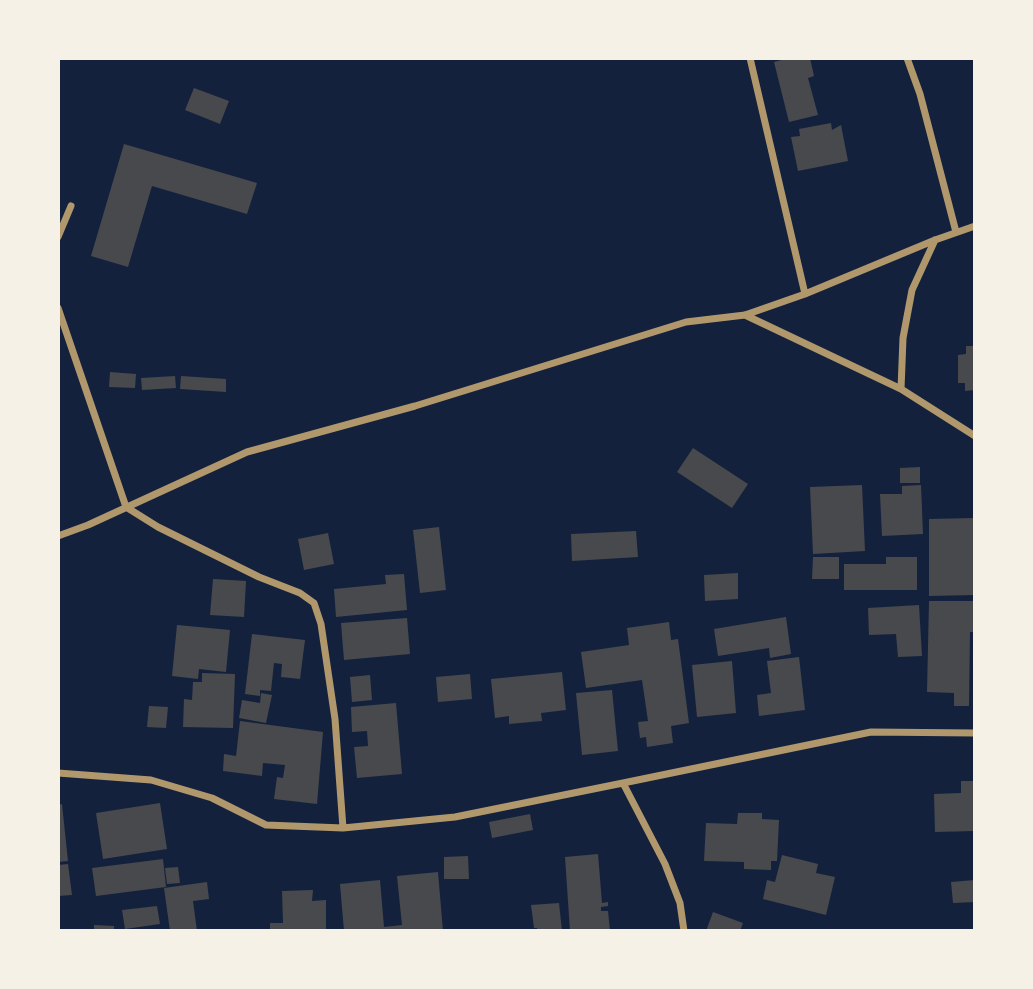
<!DOCTYPE html>
<html>
<head>
<meta charset="utf-8">
<style>
  body { margin:0 }
  #map { position:relative; width:1033px; height:989px; overflow:hidden; background:#14213d; font-family:"Golos Text",sans-serif }
  canvas { display:block }
  .frame { position:absolute; inset:0; border:60px solid #f6f1e7; pointer-events:none }
</style>
</head>
<body>
<div id="map">
<canvas width="1033" height="989"></canvas>
<div class="frame"></div>
</div>
<script>
const context = document.querySelector('canvas').getContext('2d');
context.lineJoin = 'round';
function fillPath(path, color) { context.fillStyle = color; context.fill(path, 'evenodd'); }
const shape = rows => new Path2D(rows.map(r => 'M' + r).join(''));
function trace(path, color, width, dash) { context.strokeStyle = color; context.lineWidth = width; context.lineCap = dash ? 'butt' : 'round'; context.setLineDash(dash || []); context.stroke(path); }
fillPath(shape([
  [789,58,810,58,814,76,808,78,818,115,789,122,774,62],
  [194,88,229,101,220,124,185,110],
  [831,123,832,130,841,125,848,161,798,171,791,137,800,136,799,129],
  [124,144,257,183,247,214,152,186,128,267,91,256],
  [966,346,975,346,975,390,965,391,965,383,958,383,958,355,966,354],
  [110,372,136,374,135,388,109,387],
  [175,376,176,388,142,390,141,378],
  [181,376,226,379,226,392,180,389],
  [693,448,748,484,732,508,677,472],
  [920,467,920,483,900,483,900,468],
  [862,485,865,551,813,554,810,487],
  [921,485,923,534,882,536,880,494,902,494,902,486],
  [975,518,975,595,929,596,929,519],
  [439,527,446,590,420,593,413,530],
  [636,531,638,557,572,561,571,534],
  [328,533,334,564,304,570,298,539],
  [813,557,839,557,839,579,812,579],
  [886,557,917,557,917,590,844,590,844,564,886,564],
  [738,573,738,599,705,601,704,575],
  [404,574,407,610,336,617,334,589,386,584,385,575],
  [213,579,246,581,244,617,210,615],
  [929,601,975,601,975,632,970,632,969,706,954,706,954,693,927,692],
  [919,605,922,656,898,657,896,634,869,635,868,608],
  [786,617,791,654,770,658,769,648,718,656,714,629],
  [407,618,410,654,344,660,341,623],
  [669,622,671,640,678,639,689,723,671,726,673,743,647,747,646,737,640,738,638,722,648,721,642,680,586,688,581,652,629,645,627,628],
  [177,625,230,630,226,672,199,669,198,679,172,676],
  [252,634,305,640,300,679,281,677,282,664,274,663,271,691,260,690,260,696,245,694],
  [799,657,805,710,759,716,757,695,771,693,767,661],
  [732,661,736,713,697,717,692,665],
  [562,672,566,710,541,713,542,721,509,724,509,716,495,718,491,679],
  [202,673,235,674,233,728,183,727,184,699,192,700,193,682,202,682],
  [470,674,472,699,438,702,436,677],
  [370,675,372,700,352,702,350,677],
  [612,690,618,751,582,755,576,693],
  [261,693,272,695,266,723,239,718,242,700,260,703],
  [396,703,402,774,357,778,354,747,368,746,367,731,352,732,351,707],
  [149,706,168,707,166,728,147,727],
  [240,721,323,732,317,804,274,799,277,777,283,778,285,765,263,763,262,776,223,771,224,754,236,756],
  [961,781,975,781,975,831,935,832,934,794,961,793],
  [160,803,167,849,103,859,96,813],
  [62,804,68,861,58,862,58,805],
  [738,813,762,813,762,819,779,820,777,861,771,861,771,870,744,869,744,862,704,861,706,823,737,824],
  [530,814,533,830,492,838,489,822],
  [598,854,602,903,608,902,608,906,601,907,601,911,608,911,610,931,570,931,565,857],
  [782,855,818,864,816,873,835,877,826,915,763,899,767,880,775,882],
  [468,856,469,879,444,879,444,857],
  [163,859,166,887,96,896,92,868],
  [68,864,72,895,58,896,58,865],
  [178,867,180,883,167,884,165,868],
  [438,872,443,931,344,931,340,884,380,880,384,927,402,925,397,876],
  [975,880,975,902,953,903,951,882],
  [207,882,209,899,193,901,197,931,170,931,164,888],
  [313,890,312,901,326,900,326,931,270,931,270,923,283,923,282,891],
  [559,903,562,931,538,931,537,928,534,928,531,905],
  [157,906,160,924,125,929,122,910],
  [713,912,743,923,740,931,706,931],
  [94,925,114,926,114,931,94,931]
]), '#48494c');
trace(shape([
  [750,58,805,294],
  [907,58,920,94,956,232],
  [58,237,71,206],
  [58,308,126,507,158,527,259,577,300,593,314,603,321,624,335,719,343,828],
  [745,315,901,389,975,436],
  [901,389,903,338,912,290,935,240],
  [58,536,88,525,247,452,415,406,686,322,745,315,805,294,935,240,975,226],
  [58,773,151,780,212,798,266,825,343,828,455,817,623,783,665,864,680,903,684,931],
  [623,783,871,732,975,733]
]), '#b1986c', 7);
</script>
</body>
</html>
